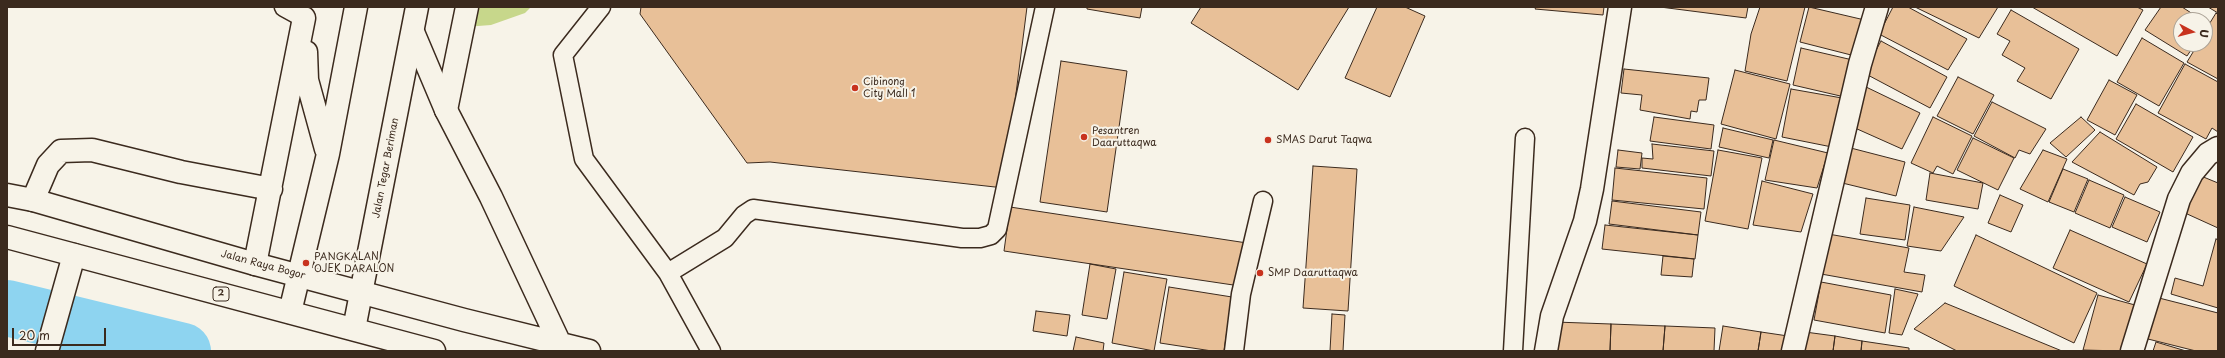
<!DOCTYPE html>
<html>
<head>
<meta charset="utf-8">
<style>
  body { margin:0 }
  #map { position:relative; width:2225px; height:358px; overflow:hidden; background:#f7f3e8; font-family:"Playpen Sans",sans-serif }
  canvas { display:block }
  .frame { position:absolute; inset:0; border:8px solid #3b2a1e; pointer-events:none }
  .north { position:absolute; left:2173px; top:12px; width:40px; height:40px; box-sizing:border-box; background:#f7f3e8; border:1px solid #aca397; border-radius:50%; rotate:97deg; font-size:11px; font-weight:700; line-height:16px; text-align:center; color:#3b2a1e }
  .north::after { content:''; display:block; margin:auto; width:14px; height:18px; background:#c8321e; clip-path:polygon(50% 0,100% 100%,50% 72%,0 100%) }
  .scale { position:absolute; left:12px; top:328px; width:94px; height:18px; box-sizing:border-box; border:2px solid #3b2a1e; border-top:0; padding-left:5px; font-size:12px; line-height:14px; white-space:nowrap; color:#3b2a1e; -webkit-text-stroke:3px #f7f3e8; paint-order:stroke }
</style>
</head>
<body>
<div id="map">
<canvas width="2225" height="358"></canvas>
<div class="frame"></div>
<div class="north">U</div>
<div class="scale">20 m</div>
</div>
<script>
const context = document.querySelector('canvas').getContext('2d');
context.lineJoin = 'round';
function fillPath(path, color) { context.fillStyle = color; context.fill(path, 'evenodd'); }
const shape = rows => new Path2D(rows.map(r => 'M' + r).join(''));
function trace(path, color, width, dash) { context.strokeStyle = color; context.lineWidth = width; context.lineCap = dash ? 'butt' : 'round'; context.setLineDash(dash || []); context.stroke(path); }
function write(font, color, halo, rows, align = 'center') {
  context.font = font + ' "Playpen Sans",sans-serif'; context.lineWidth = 4; context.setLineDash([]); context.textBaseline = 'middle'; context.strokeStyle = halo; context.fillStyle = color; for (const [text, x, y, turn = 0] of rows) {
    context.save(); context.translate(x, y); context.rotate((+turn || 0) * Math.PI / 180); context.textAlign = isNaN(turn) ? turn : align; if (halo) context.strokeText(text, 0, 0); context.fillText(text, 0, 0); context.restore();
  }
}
fillPath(shape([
  [469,7,531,7,525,13,491,25,465,27]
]), '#c7d78b');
trace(shape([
  [7,308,183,351]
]), '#8ed4f0', 56);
const building = shape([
  [641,7,1027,7,1004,188,770,162,747,163,640,14,641,7],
  [1087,7,1142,7,1140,18,1087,9,1087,7],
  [1201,7,1349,7,1298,90,1191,23,1201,7],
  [1377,7,1405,7,1425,16,1390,97,1345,78,1377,7],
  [1536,7,1604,7,1603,15,1535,9,1536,7],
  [1660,7,1748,7,1746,18,1660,7],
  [1760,7,1805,7,1787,81,1745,71,1751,34,1760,7],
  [1809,7,1869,21,1859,57,1800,42,1809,7],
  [1893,7,1908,7,1967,39,1948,70,1879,34,1893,7],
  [1915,7,1998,7,1979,38,1915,7],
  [2032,7,2137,7,2143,10,2117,56,2032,7],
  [2161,7,2182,7,2202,20,2181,20,2181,44,2195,44,2187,56,2145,30,2161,7],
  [2208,7,2218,7,2218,13,2208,7],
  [2011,10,2079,49,2051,99,2017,81,2025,68,2002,55,2010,41,1997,34,2011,10],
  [2216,13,2218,15,2218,79,2187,62,2198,44,2205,44,2205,31,2216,13],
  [2142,38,2184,63,2159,106,2117,82,2142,38],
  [1881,41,1947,77,1930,108,1864,73,1881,41],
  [1801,48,1857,61,1849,98,1793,85,1801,48],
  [1061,61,1127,71,1107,212,1040,202,1061,61],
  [2185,64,2218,82,2218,132,2212,128,2206,139,2158,113,2185,64],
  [1624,69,1709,78,1706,100,1699,100,1697,112,1691,111,1690,119,1640,110,1642,95,1621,93,1624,69],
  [1735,70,1790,84,1776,139,1721,124,1735,70],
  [1958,77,1994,95,1973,134,1937,116,1958,77],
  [2109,80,2137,95,2115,135,2087,120,2109,80],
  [1864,86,1920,113,1902,149,1846,124,1864,86],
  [1791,89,1842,98,1832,147,1782,137,1791,89],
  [1992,102,2046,129,2030,154,2019,150,2015,158,1974,136,1992,102],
  [2136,104,2193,137,2173,172,2116,139,2136,104],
  [1654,117,1714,125,1711,149,1650,141,1654,117],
  [1933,117,1972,136,1953,174,1937,166,1933,173,1911,163,1933,117],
  [2081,117,2095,130,2066,157,2050,143,2081,117],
  [1723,128,1773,140,1769,158,1719,147,1723,128],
  [2100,132,2157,167,2148,182,2140,184,2134,195,2072,162,2100,132],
  [1973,138,2014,158,1998,190,1957,170,1973,138],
  [1774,140,1828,153,1817,188,1765,180,1774,140],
  [1652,144,1714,151,1711,176,1642,168,1642,158,1653,159,1652,144],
  [1843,146,1905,162,1896,196,1834,181,1843,146],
  [1618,150,1642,153,1640,169,1616,167,1618,150],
  [1718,150,1762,158,1748,229,1705,221,1718,150],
  [2043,150,2067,159,2048,202,2020,189,2043,150],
  [1313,166,1357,169,1348,311,1303,308,1313,166],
  [1615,168,1707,178,1704,209,1612,200,1615,168],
  [2063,169,2088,179,2074,212,2049,202,2063,169],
  [1930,173,1983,183,1978,209,1926,200,1930,173],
  [2201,176,2218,183,2218,228,2185,213,2201,176],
  [2089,180,2124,195,2110,228,2075,213,2089,180],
  [1762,181,1813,194,1801,232,1753,225,1762,181],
  [2000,195,2023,205,2011,232,1988,223,2000,195],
  [2125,197,2160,212,2147,242,2112,227,2125,197],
  [1866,198,1910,205,1905,240,1860,234,1866,198],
  [1612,201,1701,212,1698,235,1609,224,1612,201],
  [1010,207,1247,243,1240,286,1004,251,1010,207],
  [1914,207,1964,217,1941,251,1907,246,1914,207],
  [1605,225,1698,235,1695,259,1602,249,1605,225],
  [2070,230,2147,264,2129,302,2053,268,2070,230],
  [1828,234,1909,248,1904,272,1925,275,1922,292,1821,274,1828,234],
  [1976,235,2097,293,2074,343,1954,286,1976,235],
  [2216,239,2218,240,2218,308,2171,294,2175,278,2203,286,2216,239],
  [1663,256,1694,259,1692,277,1661,275,1663,256],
  [1090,264,1116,269,1107,319,1082,315,1090,264],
  [1124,272,1167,279,1154,351,1112,343,1124,272],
  [1821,282,1891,295,1885,333,1814,320,1821,282],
  [1169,287,1232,297,1224,351,1212,351,1160,343,1169,287],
  [1895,289,1918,294,1902,335,1889,333,1895,289],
  [2098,295,2135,305,2122,351,2083,350,2098,295],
  [2159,298,2218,313,2218,351,2196,351,2148,339,2159,298],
  [1945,303,2062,351,1957,351,1914,329,1945,303],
  [1036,311,1070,315,1067,336,1033,331,1036,311],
  [1332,314,1345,315,1343,351,1330,351,1332,314],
  [1555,322,1611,324,1610,351,1554,351,1555,322],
  [1611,324,1665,326,1663,351,1610,351,1611,324],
  [1665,326,1715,328,1714,351,1663,351,1665,326],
  [1723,326,1761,332,1758,351,1719,351,1723,326],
  [1761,332,1788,336,1786,351,1758,351,1761,332],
  [1805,332,1835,336,1833,351,1802,351,1805,332],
  [1835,336,1862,341,1861,351,1833,351,1835,336],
  [1076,337,1104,343,1103,351,1073,351,1076,337],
  [1862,341,1909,348,1909,351,1861,351,1862,341],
  [2156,342,2186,351,2153,351,2156,342]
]);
fillPath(building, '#e8c098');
trace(building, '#3b2a1e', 1);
const service = shape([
  [284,7,304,18],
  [601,7,563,55,584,159,668,273,711,351],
  [668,273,725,238,744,215,753,209,962,238,980,238,991,235,997,229,1045,7],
  [1234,351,1241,294,1263,201],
  [1513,351,1525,138]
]);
const minor = shape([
  [47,351,74,255],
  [1546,351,1552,316,1585,221,1592,189,1620,7],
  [1793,351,1860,64,1877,7],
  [2132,351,2179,199,2192,173,2208,154,2218,148]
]);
const primary = shape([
  [306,52,307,80,326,149],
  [446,110,467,7],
  [33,200,48,165,61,151,92,150,181,172,271,189],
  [255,264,304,18],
  [290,312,328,154,356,7],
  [354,329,417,7]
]);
const trunk = shape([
  [413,32,446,110,491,197,560,344],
  [7,195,33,200,255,264,464,320,589,351],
  [7,237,434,351]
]);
trace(service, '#3b2a1e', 21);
trace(minor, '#3b2a1e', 25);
trace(primary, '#3b2a1e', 25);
trace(trunk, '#3b2a1e', 25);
trace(service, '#f7f3e8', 18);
trace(minor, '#f7f3e8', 22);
trace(primary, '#f7f3e8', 22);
trace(trunk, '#f7f3e8', 22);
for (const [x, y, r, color] of [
  [855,88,4,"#c8321e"],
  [1084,137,4,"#c8321e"],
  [1268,140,4,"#c8321e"],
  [306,263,4,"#c8321e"],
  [1260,273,4,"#c8321e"]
]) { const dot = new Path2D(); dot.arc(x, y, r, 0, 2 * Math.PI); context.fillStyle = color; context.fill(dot); trace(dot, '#f7f3e8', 1.5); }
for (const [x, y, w] of [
  [221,294,16]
]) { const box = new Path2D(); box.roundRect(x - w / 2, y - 7, w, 14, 3); context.fillStyle = '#f7f3e8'; context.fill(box); trace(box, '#3b2a1e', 1); }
write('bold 9px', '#3b2a1e', null, [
  ["2",221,294]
]);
write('10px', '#3b2a1e', '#f7f3e8', [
  ["Cibinong",863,82],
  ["City Mall 1",863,94],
  ["Pesantren",1092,131],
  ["Daaruttaqwa",1092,143],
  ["SMAS Darut Taqwa",1276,140],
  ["PANGKALAN",314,257],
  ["OJEK DARALON",314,269],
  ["SMP Daaruttaqwa",1268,273]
], 'left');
write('10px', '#3b2a1e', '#f7f3e8', [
  ["Jalan Tegar Beriman",386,168,-79],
  ["Jalan Raya Bogor",263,265,15]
]);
</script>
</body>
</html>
